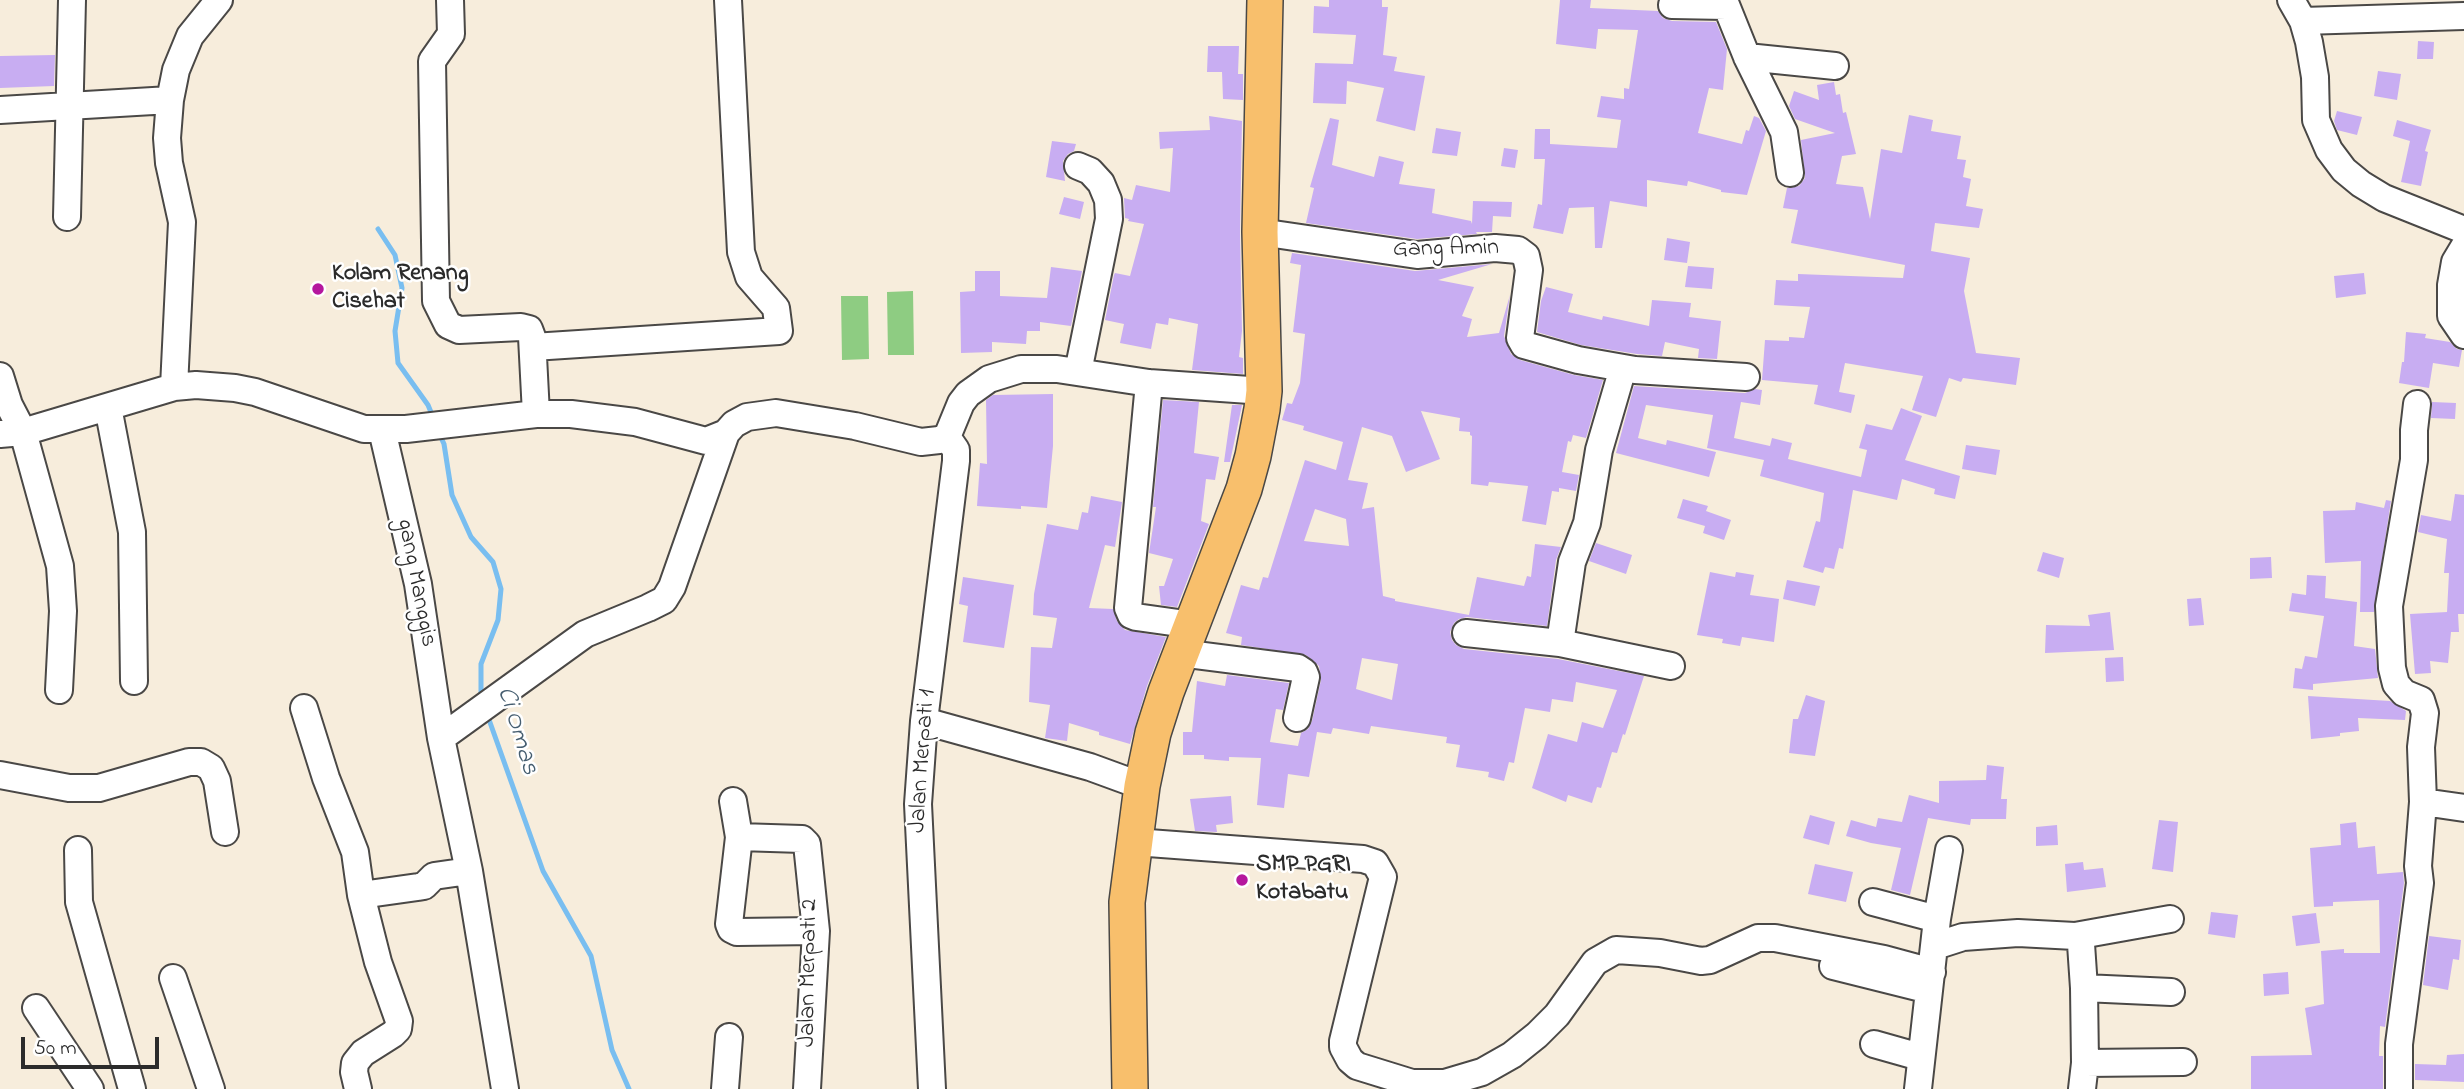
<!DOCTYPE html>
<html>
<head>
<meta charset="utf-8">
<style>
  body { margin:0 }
  #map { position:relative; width:2464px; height:1089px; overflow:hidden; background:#f7eddc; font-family:"Indie Flower",sans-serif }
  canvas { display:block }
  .scale { position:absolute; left:21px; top:1037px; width:138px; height:32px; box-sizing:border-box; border:4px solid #2b2b2b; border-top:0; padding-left:9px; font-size:21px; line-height:24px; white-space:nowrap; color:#2b2b2b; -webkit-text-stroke:5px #fff; paint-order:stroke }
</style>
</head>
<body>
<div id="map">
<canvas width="2464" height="1089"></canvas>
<div class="scale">50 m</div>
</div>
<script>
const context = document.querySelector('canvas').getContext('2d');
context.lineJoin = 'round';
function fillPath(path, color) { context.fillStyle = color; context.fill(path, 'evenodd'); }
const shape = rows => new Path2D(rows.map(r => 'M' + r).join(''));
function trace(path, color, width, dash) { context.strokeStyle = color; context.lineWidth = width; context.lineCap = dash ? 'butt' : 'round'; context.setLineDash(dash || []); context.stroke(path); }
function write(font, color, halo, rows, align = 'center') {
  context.font = font + ' "Indie Flower",sans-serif'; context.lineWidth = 5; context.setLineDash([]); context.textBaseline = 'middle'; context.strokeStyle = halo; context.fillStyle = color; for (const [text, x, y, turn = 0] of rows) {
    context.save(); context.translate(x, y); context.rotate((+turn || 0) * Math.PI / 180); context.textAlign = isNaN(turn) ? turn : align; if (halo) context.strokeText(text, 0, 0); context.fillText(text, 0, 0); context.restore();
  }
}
fillPath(shape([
  [913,291,914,355,888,355,887,292],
  [841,296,868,296,869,359,842,360]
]), '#8ecc82');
trace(shape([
  [378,229,395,255,402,288,395,331,398,363,428,405,433,417],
  [439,433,444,444,452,495,471,537,493,562,501,589,498,620,481,664,481,699],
  [487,714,543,871,591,956,612,1050,629,1089]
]), '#79bef0', 5);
fillPath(shape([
  [1329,0,1382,0,1382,7,1388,7,1383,55,1397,57,1394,71,1425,76,1415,131,1376,121,1384,88,1347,81,1346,104,1313,103,1315,63,1353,64,1356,35,1313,33,1314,6,1329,7],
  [1560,0,1591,0,1590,8,1658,11,1663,18,1672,21,1716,22,1727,49,1723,90,1709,88,1698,133,1742,144,1746,130,1749,131,1754,116,1759,118,1766,131,1747,195,1721,192,1721,190,1688,181,1687,186,1647,180,1647,207,1610,201,1602,248,1595,248,1594,207,1569,208,1563,234,1533,228,1538,204,1542,205,1545,159,1534,159,1535,129,1550,129,1550,144,1617,148,1621,120,1597,117,1601,96,1624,99,1624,88,1629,89,1638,30,1598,29,1596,49,1556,44],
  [2418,41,2434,42,2433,59,2417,59],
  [1208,46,1239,46,1238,74,1243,74,1243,100,1223,99,1222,72,1207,72],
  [55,55,54,86,0,88,0,56],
  [2378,71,2401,74,2397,100,2374,96],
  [1834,82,1836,95,1840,94,1843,113,1846,112,1856,154,1842,156,1836,184,1863,187,1870,219,1881,149,1902,153,1909,115,1933,120,1931,131,1961,136,1957,159,1966,160,1963,177,1971,179,1966,206,1983,209,1979,228,1935,223,1931,251,1970,258,1964,291,1976,353,2020,358,2016,385,1963,378,1961,382,1949,378,1936,417,1912,410,1923,376,1845,363,1839,392,1855,395,1851,413,1814,404,1818,385,1762,380,1765,340,1789,341,1789,337,1804,338,1810,307,1774,305,1776,280,1798,281,1798,274,1903,278,1905,265,1791,243,1798,210,1783,208,1787,188,1799,186,1805,178,1801,140,1835,133,1795,119,1789,106,1794,91,1819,100,1817,85],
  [2337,111,2362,117,2357,135,2337,130,2334,121],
  [1209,116,1242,121,1240,233,1242,331,1239,357,1243,358,1243,374,1192,370,1198,324,1169,318,1168,325,1156,323,1151,349,1120,343,1124,324,1105,320,1114,275,1115,273,1130,276,1144,224,1128,221,1129,219,1125,218,1124,198,1132,200,1136,185,1170,192,1173,148,1160,149,1159,132,1210,130],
  [1330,118,1339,120,1332,165,1374,177,1379,156,1404,162,1399,184,1435,189,1432,213,1471,221,1472,224,1473,201,1512,202,1511,217,1493,216,1492,232,1476,232,1477,234,1417,239,1306,223,1314,188,1310,187],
  [2397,120,2431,130,2425,151,2428,152,2421,186,2401,182,2410,141,2393,136],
  [1436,128,1461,132,1457,156,1432,153],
  [1052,141,1076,144,1074,151,1068,154,1063,161,1065,181,1046,177],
  [1504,148,1518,150,1515,168,1501,166],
  [1064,197,1084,202,1080,219,1059,214],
  [1667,238,1690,242,1687,263,1664,260],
  [1292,253,1415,271,1492,264,1438,280,1474,287,1462,316,1472,319,1467,337,1499,333,1510,295,1504,336,1511,354,1520,360,1574,375,1603,380,1586,438,1573,435,1571,442,1568,441,1562,472,1579,475,1576,491,1559,488,1559,492,1552,491,1546,525,1522,521,1528,486,1489,482,1488,486,1471,484,1472,436,1470,435,1470,432,1459,431,1460,418,1421,411,1440,459,1406,472,1392,436,1362,427,1348,480,1368,483,1362,509,1374,507,1383,596,1395,599,1395,601,1469,615,1477,577,1524,586,1527,576,1531,577,1535,544,1561,547,1556,560,1547,626,1467,617,1459,619,1454,623,1450,632,1452,640,1456,645,1464,649,1558,659,1644,676,1625,735,1623,734,1617,753,1612,752,1601,788,1597,787,1592,803,1568,795,1566,802,1532,788,1548,734,1577,742,1582,722,1603,728,1617,690,1576,682,1573,702,1552,699,1550,712,1525,708,1514,763,1509,762,1504,781,1488,777,1489,772,1456,767,1460,745,1446,743,1447,737,1371,726,1369,734,1333,728,1331,734,1317,732,1309,777,1288,774,1284,808,1257,805,1261,758,1229,757,1229,761,1204,759,1204,755,1183,755,1183,732,1192,732,1197,681,1225,686,1227,675,1289,683,1283,710,1276,709,1270,742,1298,746,1301,733,1308,729,1312,721,1321,680,1319,666,1306,655,1241,645,1242,637,1226,633,1241,585,1259,590,1263,577,1268,578,1305,460,1336,470,1343,442,1303,430,1304,426,1282,420,1287,403,1292,404,1300,383,1305,334,1293,332,1301,265,1290,263],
  [1315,509,1346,519,1349,546,1304,541],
  [1362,658,1398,664,1392,700,1356,689],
  [1688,266,1714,268,1712,289,1685,287],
  [1051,267,1082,271,1071,326,1040,322,1040,331,1027,331,1026,344,992,342,992,352,961,353,960,292,975,291,975,271,1000,271,1000,296,1047,298],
  [2364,273,2366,294,2336,298,2334,276],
  [1546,287,1573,294,1568,312,1602,320,1603,316,1649,326,1652,300,1691,303,1689,317,1721,321,1717,359,1698,358,1699,349,1665,342,1662,356,1637,354,1581,345,1537,332,1541,301],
  [2406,332,2426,334,2425,338,2450,342,2457,349,2462,350,2459,367,2433,363,2429,388,2399,383,2402,362,2404,362],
  [1634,386,1745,393,1755,389,1762,390,1760,405,1741,402,1734,438,1770,446,1772,438,1792,443,1788,459,1861,477,1867,450,1859,448,1866,424,1892,430,1901,408,1922,416,1905,460,1960,476,1955,499,1934,494,1935,489,1902,479,1897,500,1853,490,1843,549,1839,548,1834,569,1825,567,1823,573,1803,567,1816,521,1820,522,1824,493,1760,476,1764,460,1707,448,1713,415,1646,405,1638,438,1666,445,1667,440,1716,452,1709,477,1616,453],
  [1053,394,1053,446,1047,508,1021,506,1021,509,977,506,980,463,987,464,986,400,993,395],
  [1163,400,1199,402,1194,453,1219,457,1215,480,1206,479,1201,521,1209,524,1177,607,1161,605,1159,586,1164,586,1173,559,1149,553,1156,507,1153,507],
  [2432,402,2456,403,2455,419,2431,418],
  [1232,405,1242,405,1230,462,1224,462],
  [1966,445,2000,450,1996,475,1962,469],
  [2455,494,2464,495,2464,614,2458,614,2459,632,2451,632,2448,663,2430,661,2431,673,2415,674,2410,614,2447,612,2449,573,2444,573,2447,539,2418,532,2421,515,2451,521],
  [1091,496,1122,502,1115,547,1105,545,1089,608,1113,609,1117,621,1125,630,1166,637,1147,686,1130,744,1099,735,1099,732,1069,723,1067,741,1045,738,1050,705,1029,702,1031,647,1052,648,1057,618,1033,615,1034,594,1047,524,1078,530,1082,512,1088,513],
  [1683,499,1708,506,1706,511,1731,520,1724,540,1703,533,1705,526,1677,518],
  [2386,500,2391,501,2374,612,2360,612,2361,561,2325,563,2323,511,2355,510,2356,502,2384,508],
  [1596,543,1632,555,1626,574,1589,561],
  [2043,552,2064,558,2059,578,2037,571],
  [2271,557,2272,578,2250,579,2250,558],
  [1710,572,1735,577,1736,572,1754,575,1750,595,1779,599,1774,642,1742,637,1740,646,1722,643,1723,639,1697,635],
  [2307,575,2326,576,2325,598,2357,602,2354,646,2375,649,2378,678,2313,684,2313,690,2293,688,2295,668,2302,669,2305,656,2317,658,2324,616,2289,611,2292,593,2306,595],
  [963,577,1014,585,1004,648,963,642,968,606,959,604],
  [1787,580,1820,586,1815,606,1783,599],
  [2201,598,2204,625,2189,626,2187,599],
  [2110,612,2114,650,2045,653,2046,625,2090,626,2088,615],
  [2123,657,2124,681,2106,682,2105,658],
  [1806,695,1825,701,1815,756,1789,753,1793,719,1798,719],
  [2308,696,2390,701,2406,711,2405,720,2358,718,2359,731,2340,733,2340,736,2311,739],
  [1987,765,2004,767,2001,799,2007,799,2006,819,1971,819,1970,825,1928,818,1910,895,1891,890,1901,848,1871,843,1846,836,1851,820,1876,827,1878,818,1902,822,1909,795,1939,803,1939,781,1986,780],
  [1231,796,1233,823,1216,825,1217,832,1195,831,1190,799],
  [1810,815,1835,822,1829,845,1803,838],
  [2159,820,2178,822,2173,872,2152,869],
  [2356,822,2358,848,2375,846,2377,874,2403,872,2404,883,2385,1027,2380,1026,2379,1056,2383,1056,2383,1089,2251,1089,2251,1056,2312,1055,2305,1008,2324,1004,2321,951,2344,949,2344,953,2380,953,2379,900,2333,902,2333,906,2314,907,2310,848,2341,845,2340,824],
  [2057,825,2058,845,2036,846,2036,827],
  [2083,862,2084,870,2103,868,2106,887,2067,892,2065,864],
  [1815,864,1853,872,1846,902,1808,894],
  [2211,912,2238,915,2235,938,2208,934],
  [2316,913,2320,943,2296,946,2292,916],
  [2429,936,2461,940,2459,960,2453,959,2448,990,2423,985],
  [2288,972,2289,994,2264,996,2263,974],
  [2464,1054,2464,1082,2415,1080,2415,1064,2446,1065,2447,1055]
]), '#c8adf2');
const minor = shape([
  [450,0,451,34,432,61,436,301,448,325,459,330,521,327,529,329,532,337,536,414],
  [1724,0,1747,57,1784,132,1790,173],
  [2291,0,2303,21,2309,42,2315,77,2316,120,2329,150,2344,170,2361,184,2384,198,2464,230],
  [1672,5,1726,6],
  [2303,21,2464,16],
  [1747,57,1835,66],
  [0,110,170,100],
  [67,217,72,0],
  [1260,232,1417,255,1495,248,1518,250,1526,256,1529,270,1520,338,1524,345,1578,360,1635,370,1746,377],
  [2464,247,2455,262,2451,285,2451,316,2464,335],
  [533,347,779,331,776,308,749,277,741,252,728,0],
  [1078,372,1109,219,1108,200,1101,183,1090,171,1078,166],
  [0,376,9,405,23,432,60,566,63,611,59,690],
  [1149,383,1128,608,1131,615,1136,617,1193,625],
  [174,387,182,222,169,163,167,138,170,100,176,70,190,36,219,0],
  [108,407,132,532,134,681],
  [382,430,418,584,441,738,469,871,505,1089],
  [0,434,23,432,174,387,196,385,235,388,255,392,364,429,406,429,536,414,571,414,635,422,706,441,726,433,734,424,747,417,776,413,855,426,921,442,939,440,947,437,961,403,968,394,989,379,1021,369,1057,369,1149,383,1264,391],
  [1466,633,1560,643,1671,666],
  [1560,643,1572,562,1587,523,1599,450,1623,368],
  [1180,653,1298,668,1304,672,1306,677,1297,718],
  [304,708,326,778,355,852,361,895,418,887,424,886,434,876,469,871],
  [924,721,1090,767,1142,786],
  [441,738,585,634,648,608,664,600,672,587,726,433],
  [0,775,69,788,99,788,189,762,201,762,211,768,217,781,225,832],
  [733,801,739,837,729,924,731,929,737,932,816,931],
  [2423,802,2464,808],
  [739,837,802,839,807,844,816,931,807,1089],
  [1135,842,1363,859,1375,863,1383,877,1343,1041,1343,1047,1350,1060,1357,1066,1412,1083,1445,1083,1482,1072,1512,1055,1537,1035,1557,1015,1595,962,1616,950,1660,953,1701,961,1710,960,1758,938,1775,938,1884,959,1932,972],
  [78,850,79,902,132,1089],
  [1873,902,1937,919,1918,1089],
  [1937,919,1949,850],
  [2075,936,2170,919],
  [1935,946,1963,937,2018,933,2075,936,2081,944,2084,988,2085,1063,2082,1089],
  [1833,966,1929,990],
  [173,978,211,1089],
  [2084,988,2171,992],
  [36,1008,90,1089],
  [1874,1044,1920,1057],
  [2085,1063,2183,1062],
  [358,1089,354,1072,355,1063,363,1053,393,1034,398,1029,399,1021,378,962,361,895],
  [725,1089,729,1037],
  [932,1089,918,804,924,721,956,461,956,450,947,437],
  [2399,1089,2399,1044,2420,883,2418,866,2423,802,2421,747,2425,713,2421,700,2404,693,2396,684,2392,668,2389,606,2414,460,2414,430,2417,404]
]);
const major = shape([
  [1130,1089,1127,902,1142,786,1153,733,1166,692,1244,489,1253,456,1262,409,1264,391,1260,232,1265,0]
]);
trace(minor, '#4a4846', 30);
trace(major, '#4a4846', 38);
trace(minor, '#fff', 26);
trace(major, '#f8bf6c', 35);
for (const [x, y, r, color] of [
  [318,289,7,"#b5179e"],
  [1242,880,7,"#b5179e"]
]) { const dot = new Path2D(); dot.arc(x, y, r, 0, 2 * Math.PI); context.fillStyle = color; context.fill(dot); trace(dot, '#fff', 2.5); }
write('24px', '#2b2b2b', '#fff', [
  ["Gang Amin",1446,250,-1],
  ["gang Manggis",415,583,79],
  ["Jalan Merpati 1",924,761,-86],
  ["Jalan Merpati 2",810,973,-89]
]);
write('bold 24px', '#2b2b2b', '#fff', [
  ["Kolam Renang",332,275],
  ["Cisehat",332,303],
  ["SMP PGRI",1256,866],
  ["Kotabatu",1256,894]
], 'left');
write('italic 26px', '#465e70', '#fff', [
  ["Ci Omas",516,731,73]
]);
</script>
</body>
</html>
